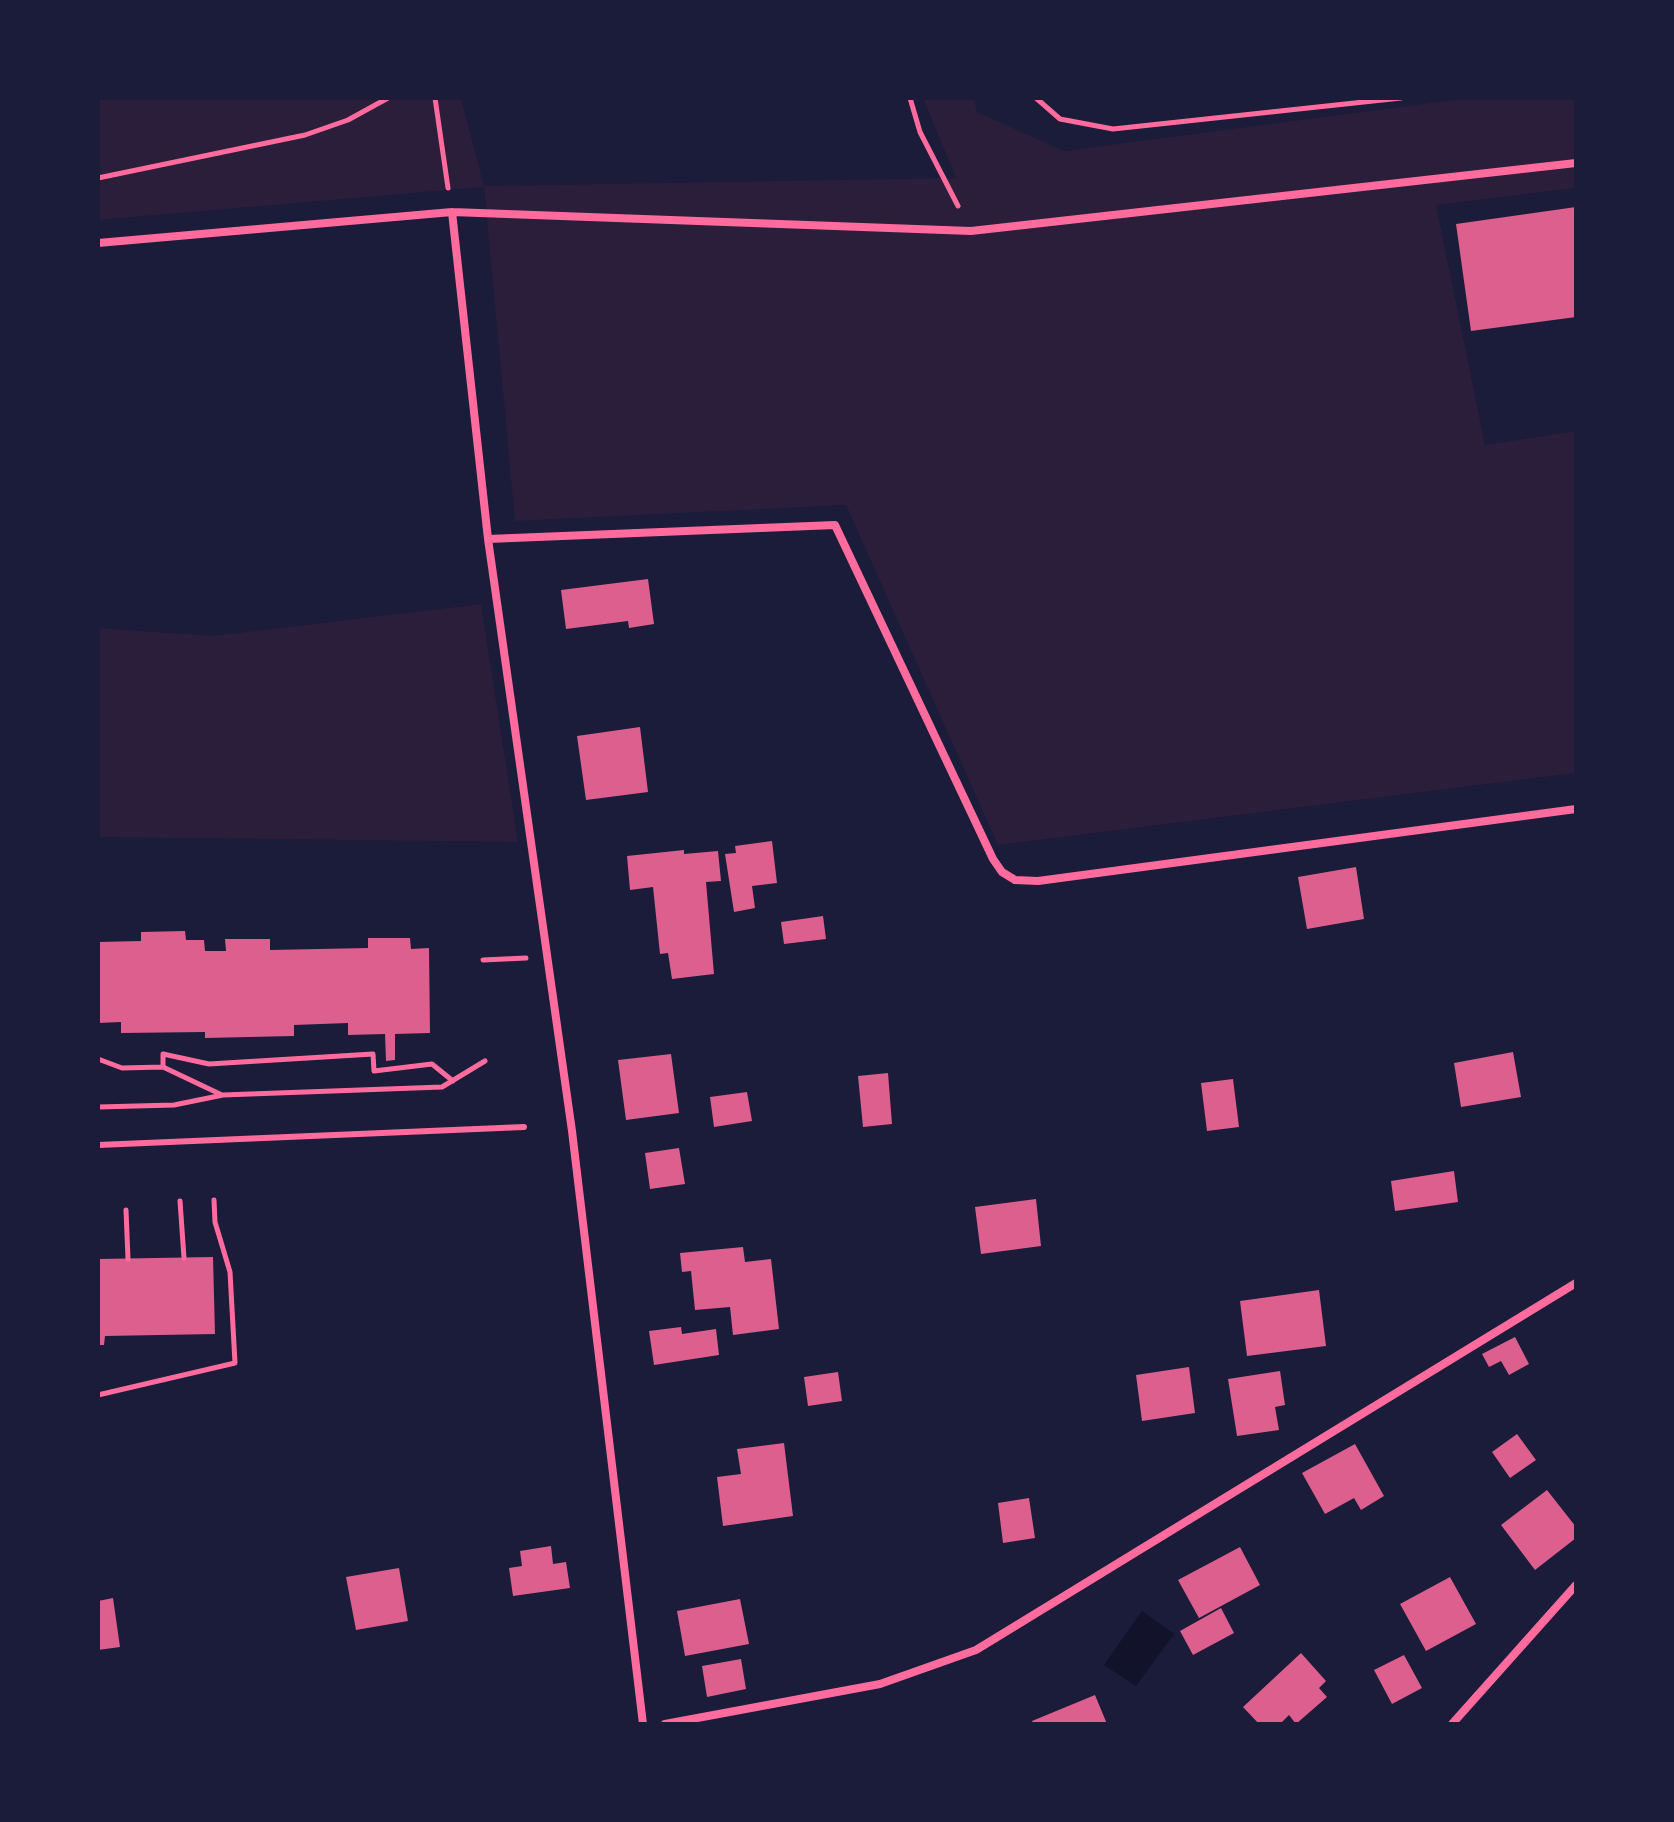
<!DOCTYPE html>
<html>
<head>
<meta charset="utf-8">
<style>
  body { margin:0 }
  #map { position:relative; width:1674px; height:1822px; overflow:hidden; background:#1b1b3a; font-family:Quicksand,sans-serif }
  canvas { display:block }
  .frame { position:absolute; inset:0; border:100px solid #1b1b3a; pointer-events:none }
</style>
</head>
<body>
<div id="map">
<canvas width="1674" height="1822"></canvas>
<div class="frame"></div>
</div>
<script>
const context = document.querySelector('canvas').getContext('2d');
context.lineJoin = 'round';
function fillPath(path, color) { context.fillStyle = color; context.fill(path, 'evenodd'); }
const shape = rows => new Path2D(rows.map(r => 'M' + r).join(''));
function trace(path, color, width, dash) { context.strokeStyle = color; context.lineWidth = width; context.lineCap = dash ? 'butt' : 'round'; context.setLineDash(dash || []); context.stroke(path); }
fillPath(shape([
  [98,98,461,98,484,186,956,178,923,98,974,98,977,112,1064,151,1469,98,1576,98,1576,188,1436,205,1485,445,1576,431,1576,773,998,845,846,505,515,521,484,187,98,220],
  [481,604,518,842,98,837,98,628,213,636]
]), '#2a1e3b');
fillPath(shape([
  [1142,1611,1174,1634,1136,1686,1104,1665]
]), '#12122b');
fillPath(shape([
  [1576,207,1576,317,1471,331,1456,224],
  [648,579,654,624,629,628,628,621,566,629,561,590],
  [640,727,648,792,586,800,577,736],
  [772,841,777,883,752,886,755,908,734,912,725,854,736,853,735,846],
  [684,850,684,854,718,851,721,881,706,882,714,974,672,979,668,953,660,954,653,887,630,890,627,856],
  [1356,867,1364,919,1307,929,1298,877],
  [823,916,826,939,784,944,781,922],
  [185,931,186,940,204,940,205,951,226,951,225,939,270,939,270,950,368,948,368,938,410,938,411,949,429,948,430,1033,395,1034,395,1060,386,1061,385,1034,348,1035,348,1023,294,1025,294,1036,205,1038,205,1032,121,1033,121,1022,98,1023,98,942,141,941,141,932],
  [1513,1052,1521,1097,1461,1107,1454,1063],
  [671,1054,679,1113,626,1120,618,1060],
  [888,1073,892,1124,863,1127,858,1076],
  [1233,1079,1239,1127,1207,1131,1201,1083],
  [747,1092,752,1121,714,1127,710,1097],
  [679,1148,685,1184,650,1189,645,1153],
  [1454,1171,1458,1202,1395,1211,1391,1181],
  [1036,1199,1041,1246,981,1254,975,1207],
  [743,1247,745,1262,771,1259,779,1329,733,1335,730,1307,695,1310,691,1271,682,1272,680,1253],
  [213,1257,215,1334,105,1336,104,1345,98,1345,98,1259],
  [1319,1290,1326,1346,1247,1356,1240,1301],
  [681,1327,682,1334,716,1329,719,1355,654,1365,649,1331],
  [1515,1337,1529,1364,1509,1375,1501,1361,1489,1367,1482,1354],
  [1189,1367,1195,1413,1142,1421,1136,1375],
  [1280,1371,1285,1405,1275,1407,1279,1430,1237,1436,1228,1379],
  [838,1372,842,1401,808,1406,804,1377],
  [1517,1434,1536,1460,1510,1478,1492,1452],
  [784,1443,793,1516,723,1526,717,1477,741,1474,737,1449],
  [1355,1444,1384,1496,1361,1510,1354,1498,1325,1514,1302,1473],
  [1547,1490,1576,1527,1576,1538,1535,1570,1501,1525],
  [1029,1498,1035,1538,1003,1543,998,1503],
  [551,1546,553,1564,566,1562,570,1588,513,1596,509,1568,522,1566,520,1551],
  [1240,1547,1260,1585,1199,1618,1178,1580],
  [399,1568,408,1621,356,1630,346,1577],
  [1450,1577,1476,1624,1426,1651,1400,1604],
  [113,1598,120,1647,98,1650,98,1601],
  [740,1599,749,1644,685,1656,677,1611],
  [1221,1608,1234,1633,1193,1655,1180,1631],
  [1301,1653,1326,1681,1319,1688,1327,1697,1296,1724,1289,1715,1280,1724,1259,1724,1243,1707],
  [1404,1655,1422,1688,1392,1704,1374,1670],
  [741,1659,746,1689,707,1697,702,1666],
  [1095,1695,1107,1724,1033,1724,1032,1721]
]), '#dd5f8e');
trace(shape([
  [435,98,448,188],
  [910,98,920,132,958,206],
  [1036,98,1060,119,1113,129,1401,98],
  [98,178,305,135,348,120,388,98],
  [483,960,526,958],
  [98,1059,122,1068,163,1067,163,1054,209,1064,373,1054,374,1071,432,1064,453,1081],
  [163,1067,222,1095],
  [98,1107,174,1105,223,1095,442,1087,485,1061],
  [180,1201,184,1258],
  [126,1210,128,1259],
  [98,1395,235,1363,230,1272,215,1222,214,1200]
]), '#ff6b9d', 5);
trace(shape([
  [98,1145,524,1127]
]), '#ff6b9d', 6);
trace(shape([
  [452,212,488,539,572,1131,643,1724],
  [98,243,452,212,971,231,1576,163],
  [488,539,835,525,993,859,1002,872,1015,880,1038,881,1576,809],
  [665,1724,880,1684,976,1650,1576,1283],
  [1452,1724,1576,1585]
]), '#ff6b9d', 8);
</script>
</body>
</html>
